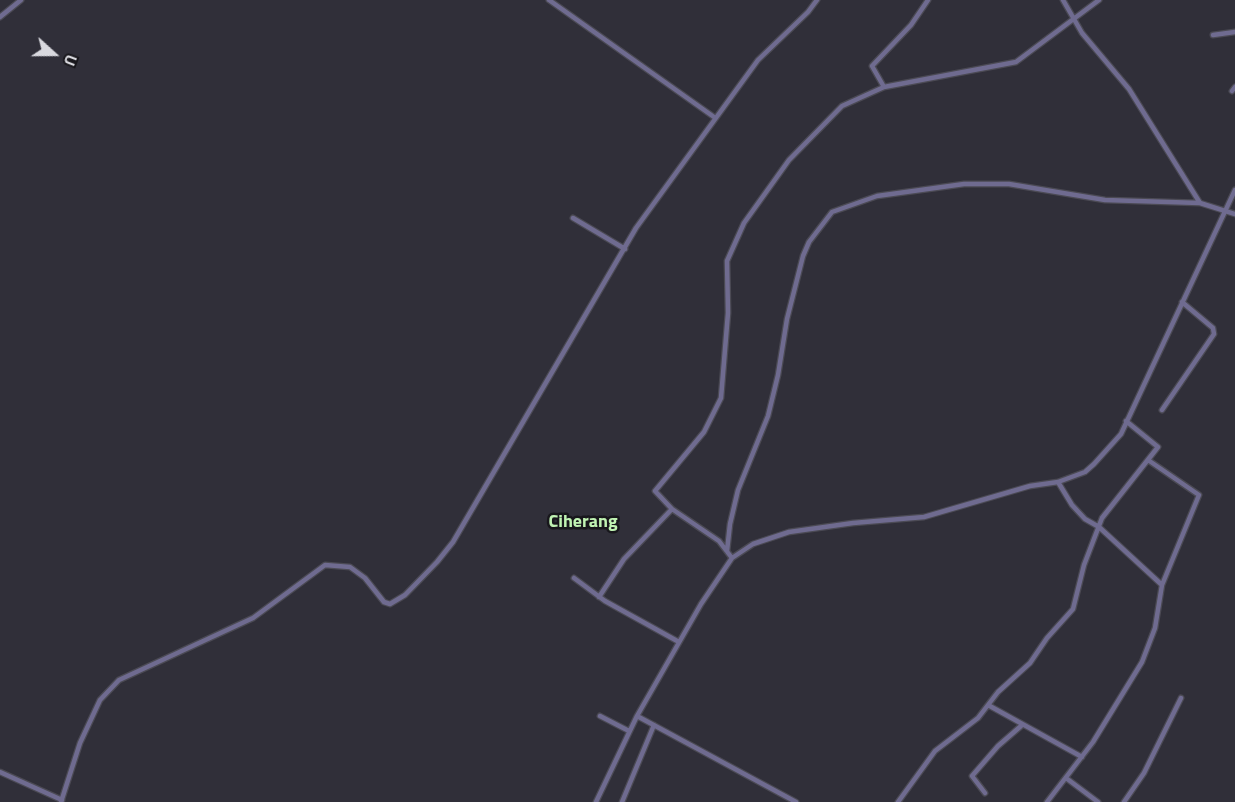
<!DOCTYPE html>
<html>
<head>
<meta charset="utf-8">
<style>
  body { margin:0 }
  #map { position:relative; width:1235px; height:802px; overflow:hidden; background:#302f39; font-family:"Titillium Web",sans-serif }
  canvas { display:block }
  .north { position:absolute; left:24px; top:24px; width:60px; height:60px; -webkit-text-stroke:4px #18171c; paint-order:stroke; rotate:111deg; font-size:16px; font-weight:700; line-height:24px; text-align:center; color:#d9d9df }
  .north::after { content:''; display:block; margin:auto; width:21px; height:27px; background:#d9d9df; clip-path:polygon(50% 0,100% 100%,50% 72%,0 100%) }
</style>
</head>
<body>
<div id="map">
<canvas width="1235" height="802"></canvas>
<div class="north">U</div>
</div>
<script>
const context = document.querySelector('canvas').getContext('2d');
context.lineJoin = 'round';
const shape = rows => new Path2D(rows.map(r => 'M' + r).join(''));
function trace(path, color, width, dash) { context.strokeStyle = color; context.lineWidth = width; context.lineCap = dash ? 'butt' : 'round'; context.setLineDash(dash || []); context.stroke(path); }
function write(font, color, halo, rows, align = 'center') {
  context.font = font + ' "Titillium Web",sans-serif'; context.lineWidth = 5; context.setLineDash([]); context.textBaseline = 'middle'; context.strokeStyle = halo; context.fillStyle = color; for (const [text, x, y, turn = 0] of rows) {
    context.save(); context.translate(x, y); context.rotate((+turn || 0) * Math.PI / 180); context.textAlign = isNaN(turn) ? turn : align; if (halo) context.strokeText(text, 0, 0); context.fillText(text, 0, 0); context.restore();
  }
}
const minor = shape([
  [549,0,714,117],
  [1063,0,1082,33,1129,89,1200,203,1235,214],
  [0,17,21,0],
  [1213,35,1235,32],
  [884,87,872,66,911,25,928,0],
  [1232,91,1235,87],
  [573,218,625,249],
  [1162,410,1214,334,1213,328,1182,302],
  [1148,460,1199,495,1162,585],
  [727,551,730,524,738,490,768,416,778,375,787,319,803,256,809,242,832,212,877,196,964,184,1009,184,1105,200,1200,203],
  [732,558,719,541,672,509,655,491,704,432,721,398,728,313,727,261,744,223,789,160,842,106,884,87,1016,62,1099,0],
  [574,578,605,601,679,642],
  [599,597,624,559,672,509],
  [988,705,1082,757],
  [600,716,629,731],
  [637,716,796,802],
  [0,772,62,800],
  [1066,778,1098,802],
  [985,793,972,776,998,746,1021,726],
  [61,802,80,743,100,700,119,680,253,618,325,565,350,567,365,578,384,602,390,604,405,595,437,562,453,542,636,228,758,60,808,12,817,0],
  [596,802,637,716,701,604,732,558,753,544,789,532,853,523,924,517,1030,486,1058,482,1085,472,1094,464,1121,434,1235,190],
  [622,802,654,725],
  [898,802,935,751,978,718,998,692,1030,663,1047,638,1073,609,1084,565,1102,518,1158,447,1126,421],
  [1047,802,1093,742,1142,662,1155,628,1162,585,1099,527,1085,519,1072,505,1058,482],
  [1124,802,1144,773,1181,698]
]);
trace(minor, '#4b4a54', 7);
trace(minor, '#6f6b90', 4.5);
write('bold 18px', '#c0f3b3', '#18171c', [
  ["Ciherang",583,523]
]);
</script>
</body>
</html>
